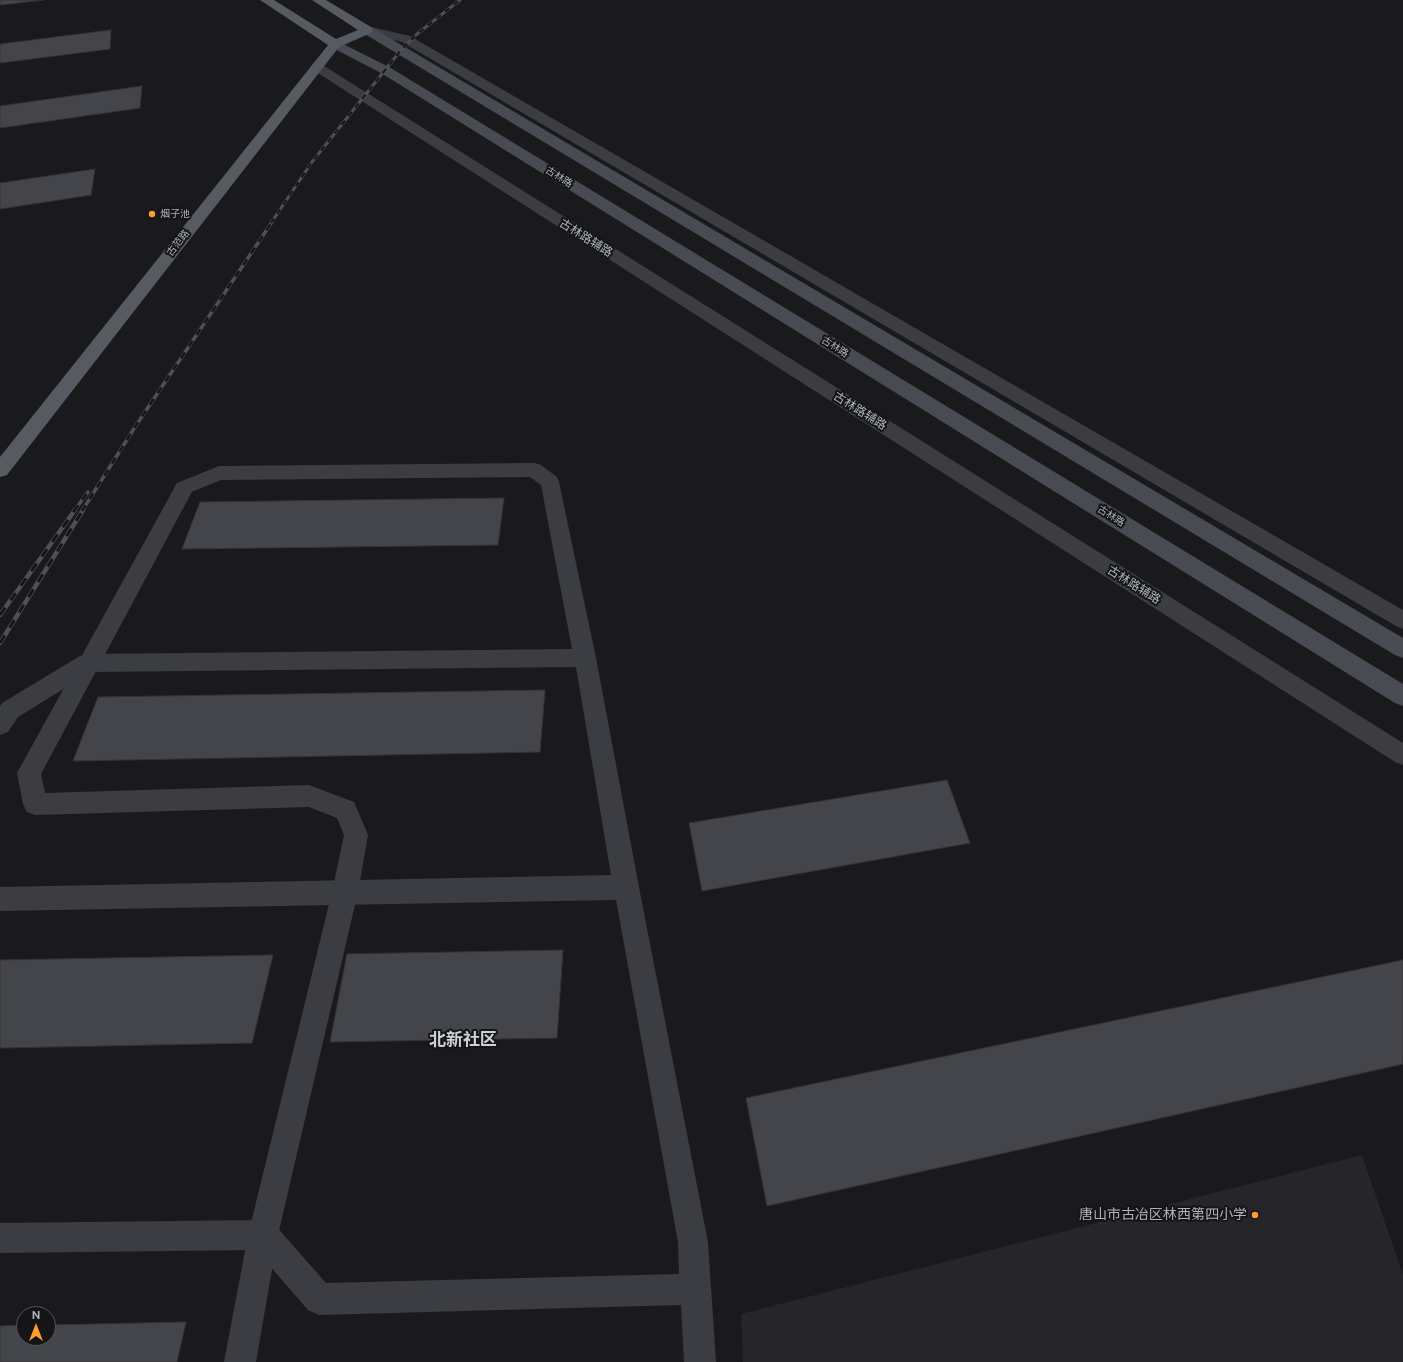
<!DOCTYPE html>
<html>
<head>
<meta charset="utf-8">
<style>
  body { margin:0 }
  #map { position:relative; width:1403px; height:1362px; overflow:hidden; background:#1a1a1d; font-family:"Public Sans",sans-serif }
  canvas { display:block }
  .north { position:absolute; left:16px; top:1306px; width:40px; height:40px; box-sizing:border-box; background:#151518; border:1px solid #51545a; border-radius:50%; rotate:0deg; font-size:11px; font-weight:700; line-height:16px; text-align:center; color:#acb3bd }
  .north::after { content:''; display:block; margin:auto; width:14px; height:18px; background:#ff9e30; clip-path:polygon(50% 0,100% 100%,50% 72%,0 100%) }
</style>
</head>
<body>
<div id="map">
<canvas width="1403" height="1362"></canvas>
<div class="north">N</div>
</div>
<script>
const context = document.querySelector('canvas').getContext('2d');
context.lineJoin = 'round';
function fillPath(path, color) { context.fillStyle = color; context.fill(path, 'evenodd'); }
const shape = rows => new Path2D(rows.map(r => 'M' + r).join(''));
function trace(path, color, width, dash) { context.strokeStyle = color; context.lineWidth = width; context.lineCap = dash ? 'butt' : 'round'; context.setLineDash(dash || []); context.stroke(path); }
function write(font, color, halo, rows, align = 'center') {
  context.font = font + ' "Public Sans","Noto Sans SC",sans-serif'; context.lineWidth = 4; context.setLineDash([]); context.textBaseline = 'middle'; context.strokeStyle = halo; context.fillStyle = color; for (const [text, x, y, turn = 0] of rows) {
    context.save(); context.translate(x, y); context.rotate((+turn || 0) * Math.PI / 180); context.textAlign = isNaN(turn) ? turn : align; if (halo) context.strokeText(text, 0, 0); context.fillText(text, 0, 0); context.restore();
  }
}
fillPath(shape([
  [1362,1155,1403,1275,1403,1362,743,1362,741,1314]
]), '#26262a');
const building = shape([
  [0,0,44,0,0,5,0,0],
  [111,30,110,49,0,63,0,44,111,30],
  [142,86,140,108,0,128,0,106,142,86],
  [95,169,91,195,0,209,0,183,95,169],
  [504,498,498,545,182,549,200,502,504,498],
  [545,690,540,752,73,761,98,697,545,690],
  [947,780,970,843,702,891,689,823,947,780],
  [563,950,557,1038,330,1042,347,954,563,950],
  [273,955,252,1043,0,1048,0,960,273,955],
  [1403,960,1403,1064,767,1206,746,1098,1403,960],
  [186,1322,177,1362,0,1362,0,1326,24,1325,24,1338,48,1338,48,1325,186,1322]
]);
fillPath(building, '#44454a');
trace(building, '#343439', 1);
fillPath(shape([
  [534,463,541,465,557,477,559,482,596,658,639,887,708,1242,716,1362,684,1362,681,1305,319,1315,308,1310,256,1250,0,1253,0,1223,263,1220,274,1224,326,1283,679,1274,678,1242,616,900,0,911,0,887,611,875,576,667,91,672,18,717,8,732,0,735,0,706,2,703,80,656,88,654,572,649,541,485,530,477,221,480,184,495,177,493,174,488,177,483,219,466,534,463]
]), '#3b3d42');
fillPath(shape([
  [367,26,410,36,1403,610,1403,629,1396,626,402,42,363,33,361,30,363,27,367,26],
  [317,63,321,64,1403,743,1403,765,1395,762,313,70,311,67,313,64,317,63],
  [184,481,191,483,194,488,41,774,45,793,309,785,354,802,368,835,358,892,278,1235,256,1362,224,1362,248,1235,332,892,344,835,337,818,309,807,35,815,27,812,23,804,17,773,177,483,184,481]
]), '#3b3d42');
fillPath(shape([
  [367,26,371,27,1403,638,1403,658,1395,655,363,33,361,30,363,27,367,26],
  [335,40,389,67,1403,684,1403,706,1395,703,381,73,331,47,329,44,331,41,335,40]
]), '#484c52');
fillPath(shape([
  [260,0,274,0,336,39,358,30,312,0,326,0,371,27,373,30,371,33,339,47,7,475,0,477,0,457,328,45,260,0]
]), '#565a61');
const railFar2 = shape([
  [271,223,312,162,401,50,417,34,460,0]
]);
const railFar1 = shape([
  [74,511,88,492],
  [82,511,135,427,272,222]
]);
const rail = shape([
  [0,615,75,510],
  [0,643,83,510]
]);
trace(railFar2, '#4d5157', 3);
trace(railFar1, '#4d5157', 3.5);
trace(rail, '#4d5157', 4.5);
trace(railFar2, '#151518', 2, [5.5]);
trace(railFar1, '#151518', 2.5, [7]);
trace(rail, '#151518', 3, [9]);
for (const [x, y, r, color] of [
  [152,214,4,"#ff9e30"],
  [1255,1215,4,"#ff9e30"]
]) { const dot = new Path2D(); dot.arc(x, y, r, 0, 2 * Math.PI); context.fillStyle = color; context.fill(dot); trace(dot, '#151518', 1.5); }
write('10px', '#acb3bd', '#151518', [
  ["古林路",559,177,32],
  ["古范路",178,243,-52],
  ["古林路",835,347,32],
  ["古林路",1111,516,32]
]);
write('10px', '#acb3bd', '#151518', [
  ["烟子池",160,214]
], 'left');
write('12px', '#acb3bd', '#151518', [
  ["古林路辅路",586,238,32],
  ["古林路辅路",860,411,32],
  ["古林路辅路",1134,585,32]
]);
write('14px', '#acb3bd', '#151518', [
  ["唐山市古冶区林西第四小学",1247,1215]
], 'right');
write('bold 17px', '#cdd2d9', '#151518', [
  ["北新社区",463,1040]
]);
</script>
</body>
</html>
